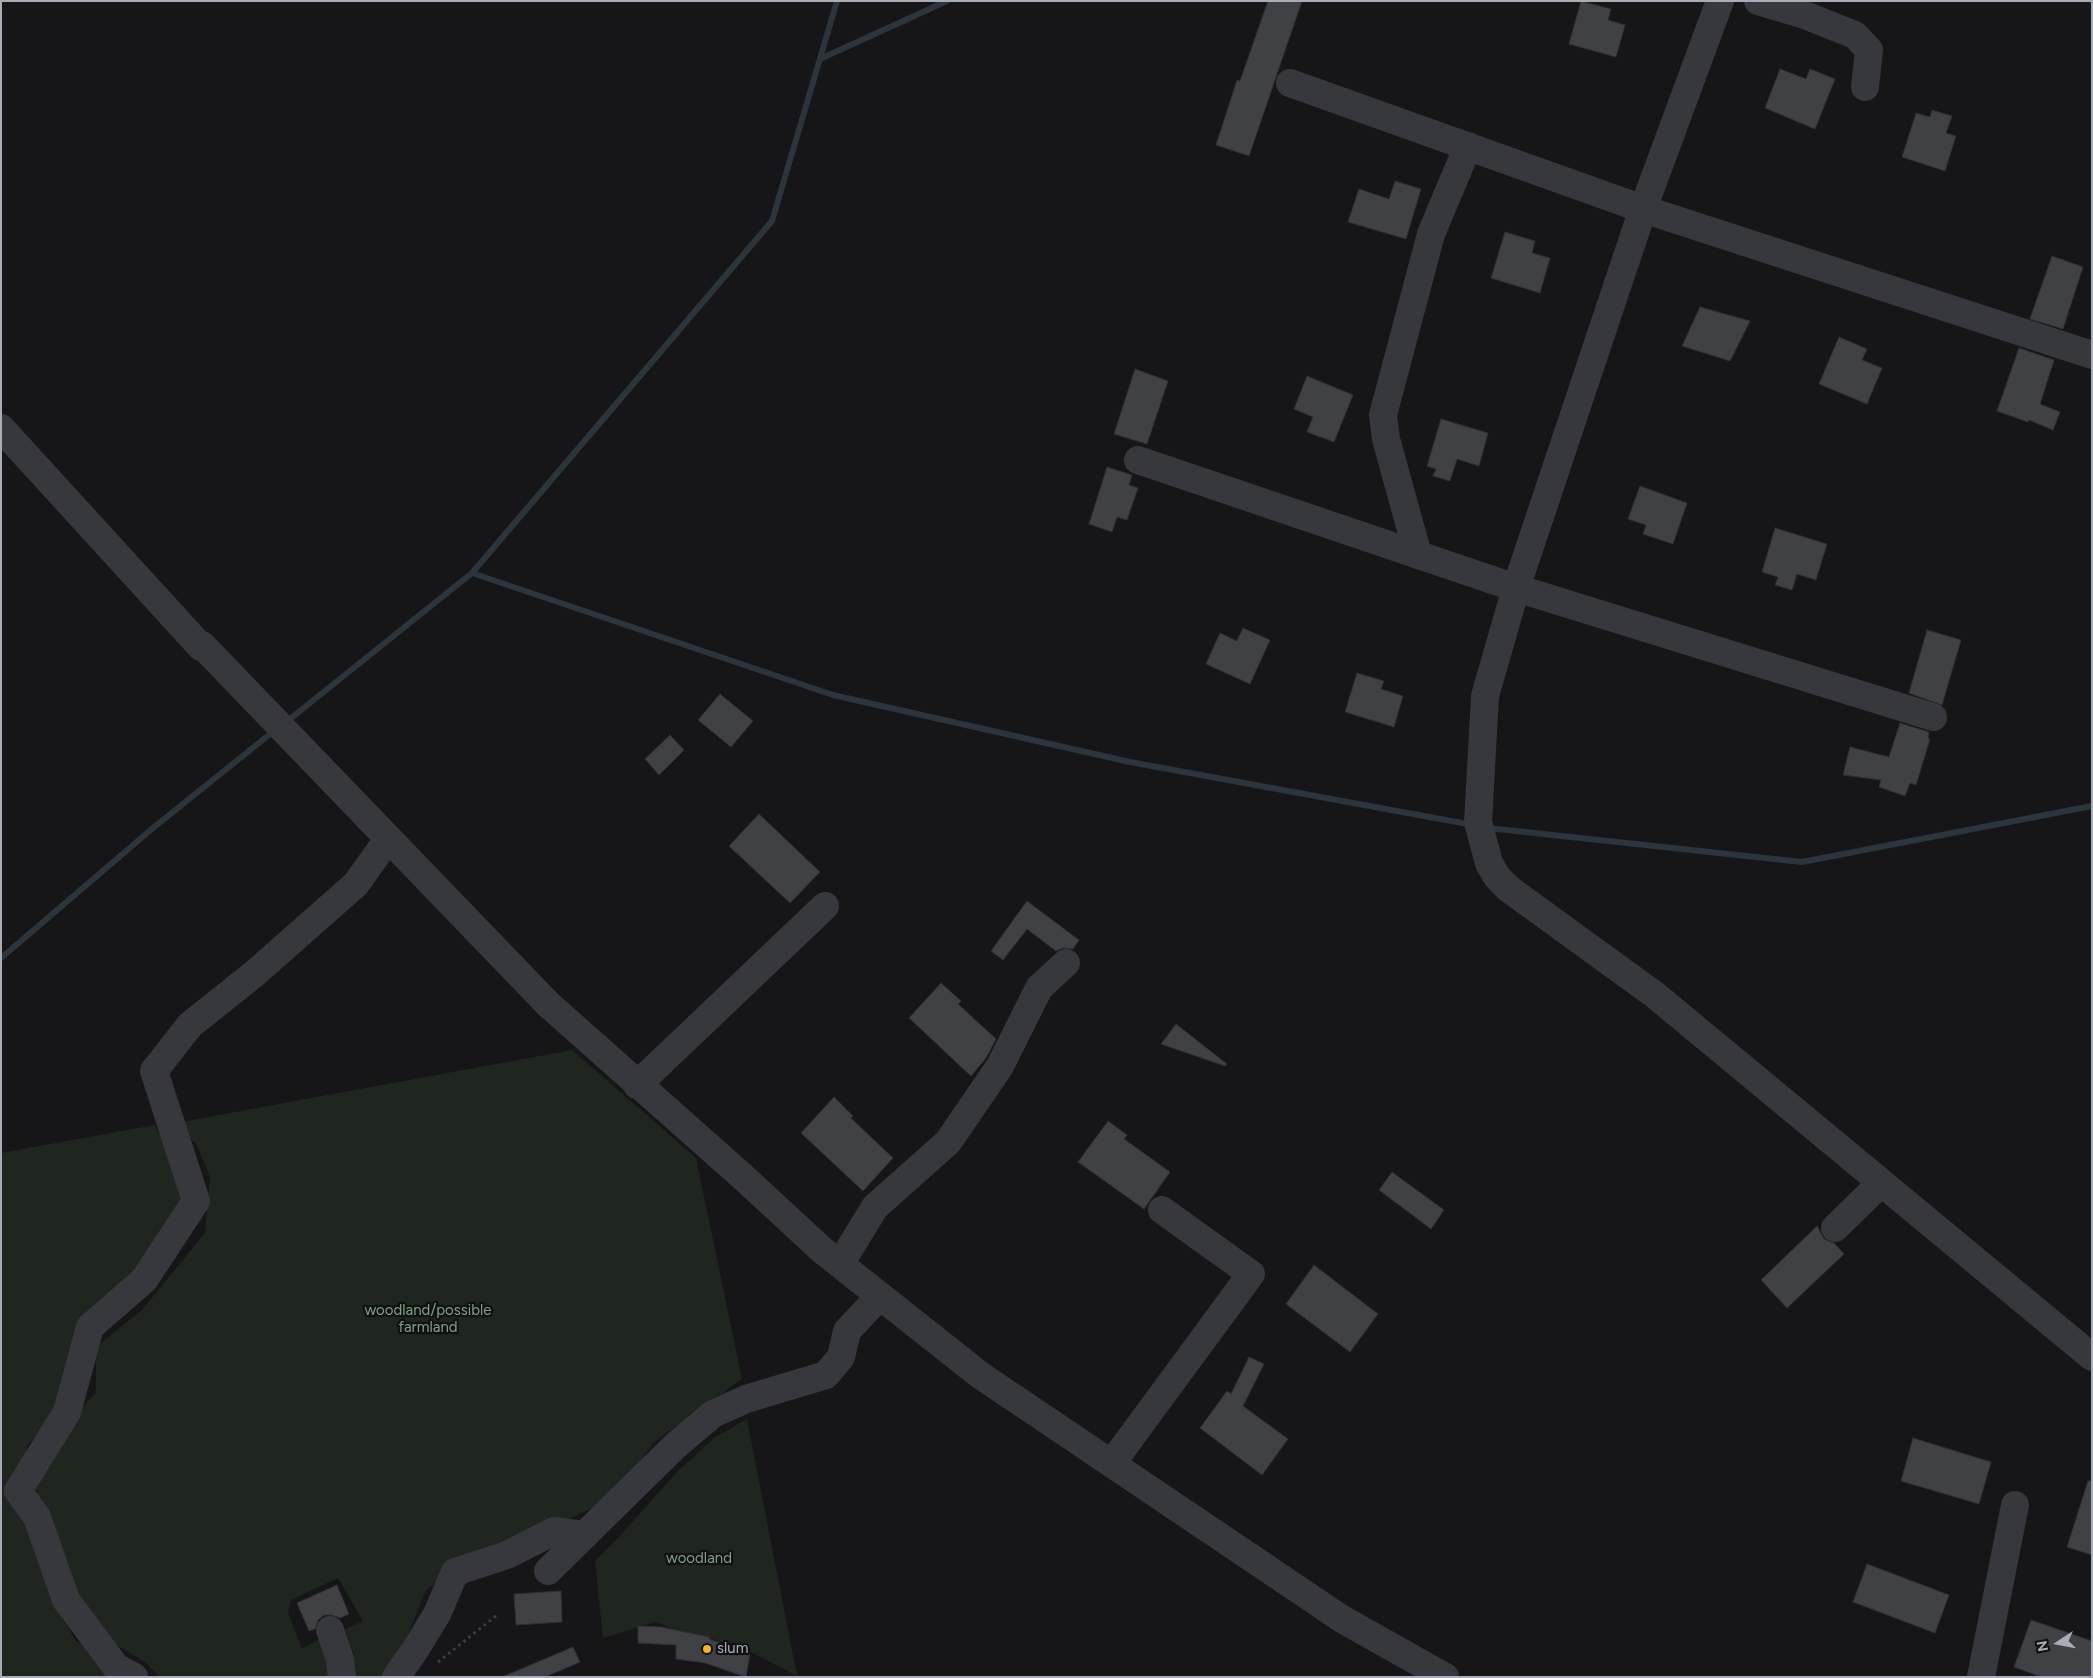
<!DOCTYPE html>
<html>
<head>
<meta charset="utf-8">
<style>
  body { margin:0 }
  #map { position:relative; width:2093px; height:1678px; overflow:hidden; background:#161618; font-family:Figtree,sans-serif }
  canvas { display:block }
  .frame { position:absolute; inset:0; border:2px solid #a8adb8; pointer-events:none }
  .north { position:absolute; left:2033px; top:1618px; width:50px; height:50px; -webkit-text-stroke:4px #111113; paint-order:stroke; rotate:259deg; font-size:14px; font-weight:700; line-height:20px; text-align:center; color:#a8adb8 }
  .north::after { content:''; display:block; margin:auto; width:18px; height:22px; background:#a8adb8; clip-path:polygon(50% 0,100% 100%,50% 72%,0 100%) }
</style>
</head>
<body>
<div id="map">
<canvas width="2093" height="1678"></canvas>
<div class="frame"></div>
<div class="north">N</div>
</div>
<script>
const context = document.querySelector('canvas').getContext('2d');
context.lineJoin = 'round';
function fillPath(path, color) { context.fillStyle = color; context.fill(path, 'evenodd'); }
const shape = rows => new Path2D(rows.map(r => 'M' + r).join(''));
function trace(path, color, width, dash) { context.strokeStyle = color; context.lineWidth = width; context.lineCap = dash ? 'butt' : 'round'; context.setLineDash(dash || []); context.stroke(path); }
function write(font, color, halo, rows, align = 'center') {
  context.font = font + ' Figtree,sans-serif'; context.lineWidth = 4.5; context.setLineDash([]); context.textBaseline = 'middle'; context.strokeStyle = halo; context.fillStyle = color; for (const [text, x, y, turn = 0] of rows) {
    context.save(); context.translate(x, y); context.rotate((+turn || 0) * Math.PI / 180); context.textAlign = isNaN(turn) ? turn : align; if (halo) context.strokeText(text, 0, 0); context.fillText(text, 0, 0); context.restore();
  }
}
fillPath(shape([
  [572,1050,696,1158,742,1379,654,1442,613,1499,455,1570,426,1590,391,1676,355,1677,354,1655,345,1629,363,1621,338,1578,291,1600,288,1613,302,1649,324,1636,335,1677,160,1677,145,1662,81,1624,32,1477,48,1446,96,1392,96,1347,142,1310,205,1233,210,1177,196,1143,170,1124],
  [155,1125,158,1133,184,1153,194,1186,78,1351,67,1400,27,1446,20,1495,57,1610,76,1641,123,1664,134,1677,1,1677,1,1153],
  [747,1419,797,1676,745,1649,693,1633,678,1631,656,1622,603,1638,595,1561,616,1540,678,1471,714,1438]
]), '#1e261f');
trace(shape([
  [820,59,947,1],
  [472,573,833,695,1130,762,1473,825],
  [285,723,472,573,772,221,837,1],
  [1488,828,1802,862,2092,806],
  [1,958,153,828,275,730]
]), '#2c353c', 6);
const building = shape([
  [1268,1,1302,1,1249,156,1216,145,1237,80,1240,81,1268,1],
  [1581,1,1611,9,1608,20,1625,25,1616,57,1569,44,1581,1],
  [1780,69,1806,79,1810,69,1835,79,1815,129,1765,108,1780,69],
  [1932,110,1952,116,1946,133,1956,136,1945,171,1902,157,1916,113,1930,117,1932,110],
  [1395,181,1421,189,1406,239,1348,222,1359,189,1389,199,1395,181],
  [1505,232,1535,241,1532,253,1550,258,1540,293,1491,278,1505,232],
  [2052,256,2083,267,2063,329,2030,319,2052,256],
  [1700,307,1750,321,1730,361,1682,346,1700,307],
  [1839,337,1867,349,1862,360,1882,368,1867,404,1819,384,1839,337],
  [2019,348,2054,360,2040,404,2060,412,2053,430,2029,420,2028,422,1997,411,2019,348],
  [1135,369,1168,381,1147,444,1114,434,1135,369],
  [1307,376,1353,395,1334,442,1307,432,1313,417,1294,409,1307,376],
  [1441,419,1488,433,1479,466,1457,459,1450,481,1433,476,1436,469,1427,466,1441,419],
  [1107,467,1132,475,1129,485,1138,488,1127,520,1117,517,1112,532,1089,524,1107,467],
  [1640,486,1687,503,1673,544,1643,534,1646,525,1628,519,1640,486],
  [1775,528,1827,544,1816,580,1797,574,1792,590,1775,585,1778,577,1762,572,1775,528],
  [1243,628,1270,640,1250,684,1206,664,1220,633,1237,641,1243,628],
  [1927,630,1961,640,1942,705,1909,693,1927,630],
  [1357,673,1384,681,1381,689,1403,696,1394,727,1345,712,1357,673],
  [720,694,753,721,731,747,698,720,720,694],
  [1900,723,1929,732,1928,738,1930,739,1916,785,1910,783,1905,796,1879,787,1881,780,1843,775,1850,747,1889,757,1900,723],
  [670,735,684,750,659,775,645,759,670,735],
  [759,814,820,872,790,903,729,846,759,814],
  [1027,901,1079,940,1073,949,1063,948,1056,951,1027,929,1003,960,991,951,1027,901],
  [941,983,961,1001,958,1004,996,1039,986,1058,971,1076,909,1018,941,983],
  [1176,1024,1227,1064,1225,1066,1161,1044,1176,1024],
  [834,1097,853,1116,851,1118,893,1158,863,1191,801,1133,834,1097],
  [1108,1121,1127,1135,1124,1139,1170,1172,1144,1209,1078,1162,1108,1121],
  [1392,1172,1444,1210,1431,1229,1379,1190,1392,1172],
  [1817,1226,1824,1239,1834,1243,1844,1254,1787,1308,1761,1280,1817,1226],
  [1314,1265,1378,1314,1350,1352,1286,1304,1314,1265],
  [1249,1357,1264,1364,1243,1406,1288,1439,1262,1475,1200,1428,1227,1391,1231,1394,1249,1357],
  [1913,1438,1991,1462,1979,1504,1901,1481,1913,1438],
  [2088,1481,2092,1481,2092,1555,2067,1547,2088,1481],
  [1867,1564,1949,1595,1935,1633,1853,1602,1867,1564],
  [337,1585,349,1614,340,1618,332,1615,324,1615,318,1620,315,1629,309,1631,297,1603,337,1585],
  [561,1591,562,1622,516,1625,514,1594,561,1591],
  [2031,1620,2092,1641,2092,1677,2042,1677,2014,1667,2031,1620],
  [638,1626,661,1627,709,1637,709,1639,750,1653,746,1677,705,1663,676,1659,676,1645,638,1643,638,1626],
  [573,1647,580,1662,545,1677,502,1677,573,1647]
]);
fillPath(building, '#404145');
trace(building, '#303034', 1);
trace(shape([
  [438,1662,496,1616]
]), '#3d3f44', 3, [2.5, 4]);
trace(shape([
  [1720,1,1643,209,1516,588,1485,696,1478,822,1489,863,1497,877,1509,889,1655,995,2092,1357],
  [1758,1,1802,14,1855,35,1869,50,1865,87],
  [1290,83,1643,209,2092,355],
  [1,428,201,647,202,645,548,1004,743,1177,822,1250,980,1375,1342,1619,1445,1677],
  [1138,460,1516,588,1933,717],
  [1418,555,1386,439,1383,415,1431,234,1468,146],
  [637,1085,825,906],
  [1835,1228,1881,1183],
  [840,1264,875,1207,948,1142,1000,1066,1039,988,1066,963],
  [1112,1463,1251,1274,1162,1210],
  [548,1571,675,1446,713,1414,746,1399,826,1375,841,1357,847,1331,880,1296],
  [330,1630,340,1659,342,1677],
  [134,1677,116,1667,66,1600,37,1517,18,1491,67,1412,90,1327,144,1280,196,1201,154,1071,190,1025,254,974,356,884,388,839],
  [396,1677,415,1650,437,1614,455,1572,507,1555,554,1531,585,1535],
  [1981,1677,2015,1505]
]), '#37383d', 28);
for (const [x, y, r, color] of [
  [707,1649,5,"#f2b134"]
]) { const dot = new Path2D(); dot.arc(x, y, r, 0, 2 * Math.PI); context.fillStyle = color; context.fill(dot); trace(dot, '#111113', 2); }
write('15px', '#7fa381', '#111113', [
  ["woodland/possible",428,1311],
  ["farmland",428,1328],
  ["woodland",699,1559]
]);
write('15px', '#a8adb8', '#111113', [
  ["slum",717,1649]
], 'left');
</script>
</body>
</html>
